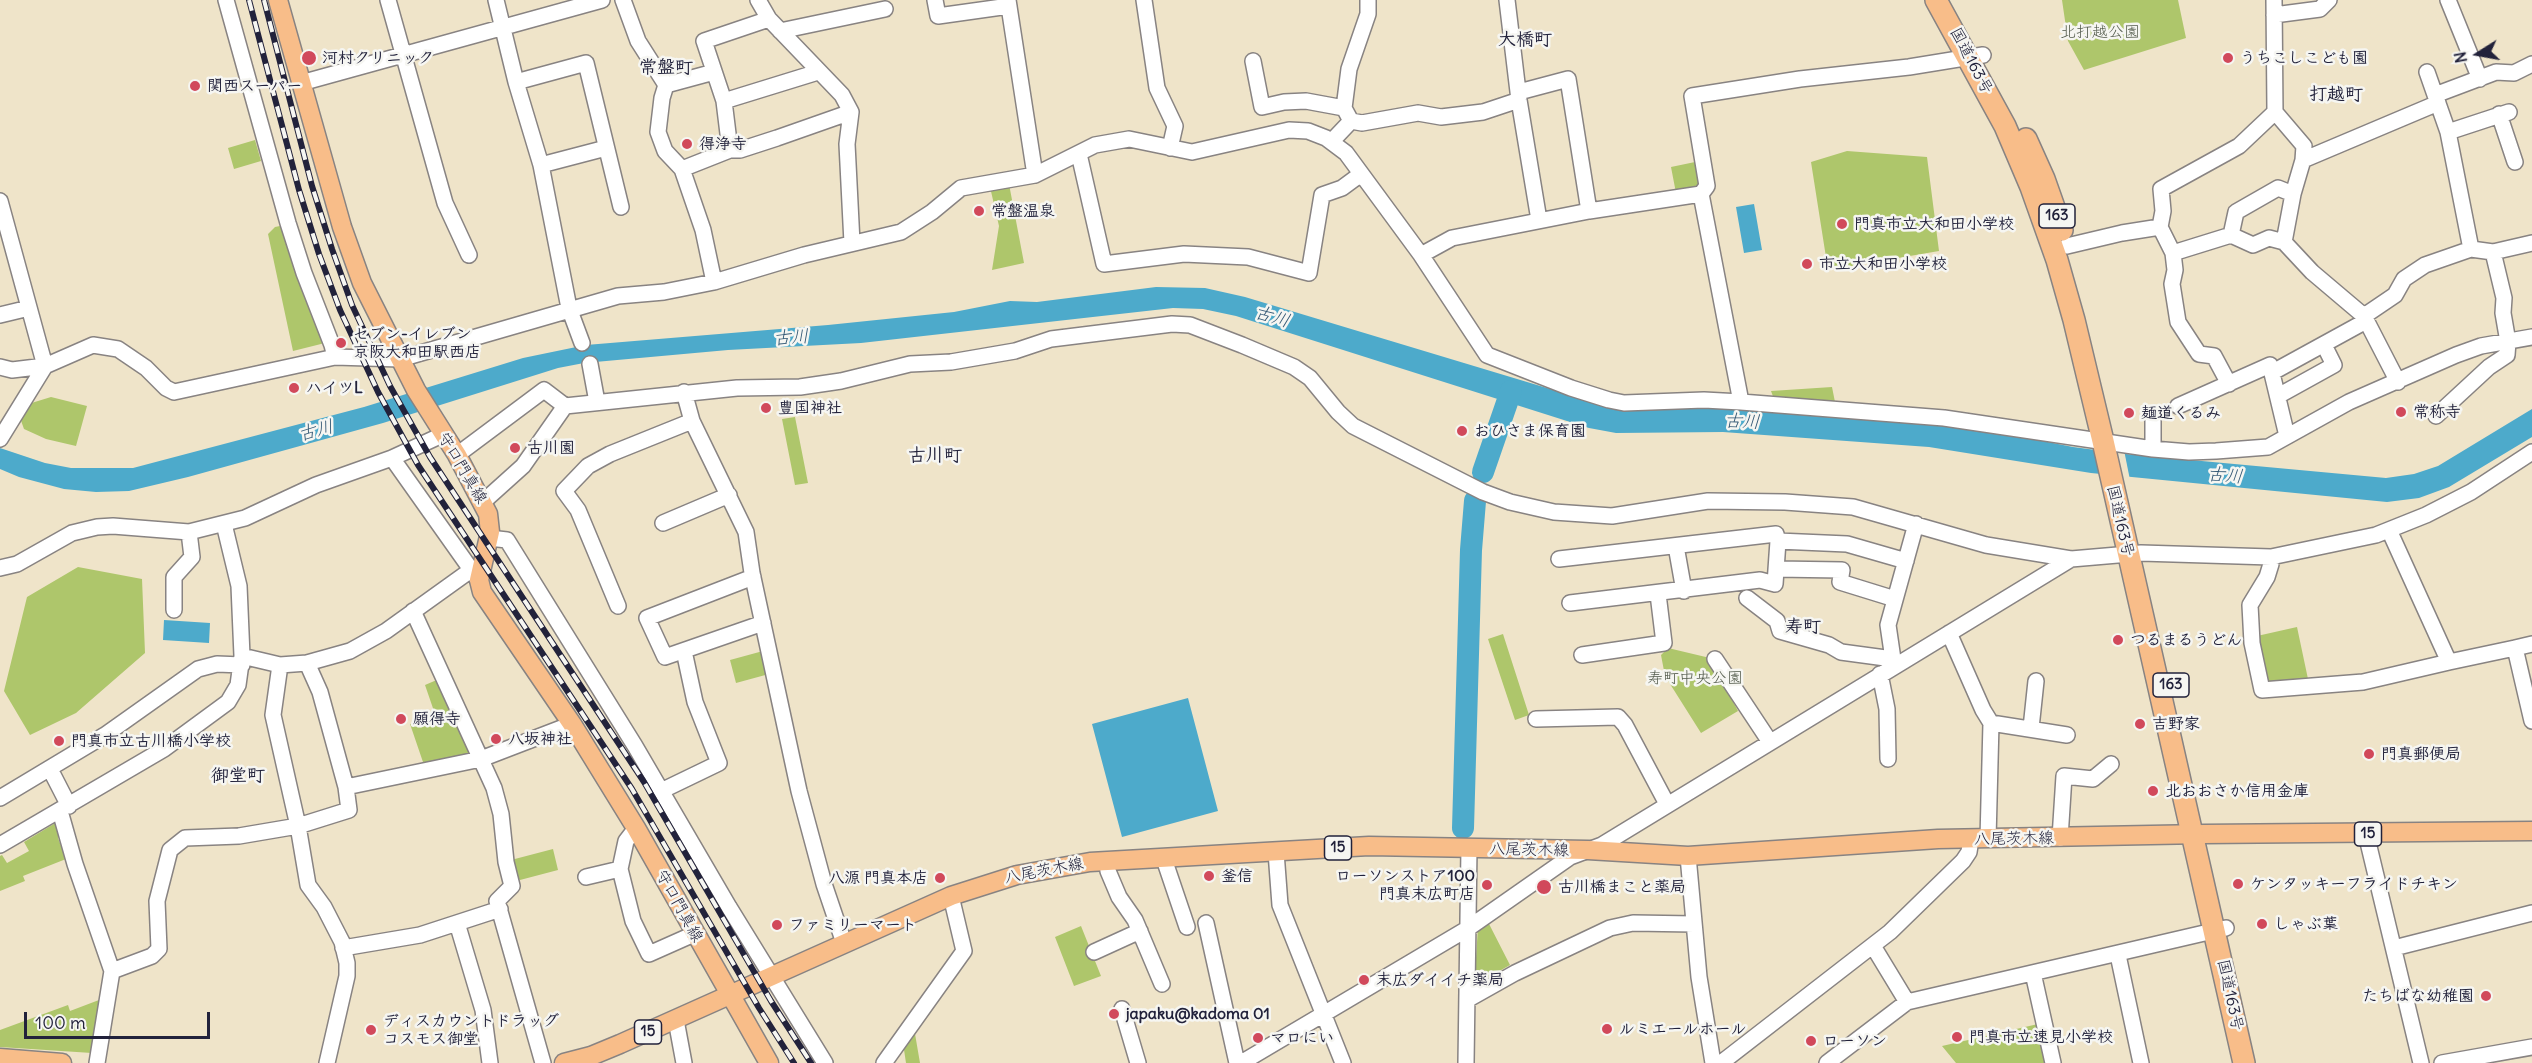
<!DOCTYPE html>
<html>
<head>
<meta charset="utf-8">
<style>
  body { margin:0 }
  #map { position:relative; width:2532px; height:1063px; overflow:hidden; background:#efe4c9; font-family:Delius,sans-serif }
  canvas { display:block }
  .north { position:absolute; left:2448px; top:24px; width:60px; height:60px; -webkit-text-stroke:4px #f6f6f2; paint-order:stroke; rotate:259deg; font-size:16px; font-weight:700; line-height:24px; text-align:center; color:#22223b }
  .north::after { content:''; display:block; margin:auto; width:21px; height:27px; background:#22223b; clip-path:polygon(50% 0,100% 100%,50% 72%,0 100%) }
  .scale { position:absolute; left:24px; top:1012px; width:186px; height:27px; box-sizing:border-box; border:3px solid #22223b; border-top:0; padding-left:8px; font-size:18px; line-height:21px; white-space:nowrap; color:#22223b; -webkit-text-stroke:4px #f6f6f2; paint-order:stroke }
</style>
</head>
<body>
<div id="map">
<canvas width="2532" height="1063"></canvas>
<div class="north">N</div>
<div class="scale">100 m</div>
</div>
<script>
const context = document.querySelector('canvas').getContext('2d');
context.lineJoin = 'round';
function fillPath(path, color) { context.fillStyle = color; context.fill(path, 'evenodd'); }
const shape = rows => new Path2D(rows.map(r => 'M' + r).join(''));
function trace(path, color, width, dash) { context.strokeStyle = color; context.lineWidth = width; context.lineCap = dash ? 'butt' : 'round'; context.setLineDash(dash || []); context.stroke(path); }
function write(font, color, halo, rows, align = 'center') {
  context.font = font + ' Delius,"Klee One",sans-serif'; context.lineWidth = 5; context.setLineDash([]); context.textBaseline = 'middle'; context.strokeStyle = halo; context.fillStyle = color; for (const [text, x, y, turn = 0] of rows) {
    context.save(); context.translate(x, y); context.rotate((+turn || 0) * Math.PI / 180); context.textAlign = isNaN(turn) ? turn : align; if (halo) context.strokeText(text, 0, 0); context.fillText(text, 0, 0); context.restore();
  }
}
fillPath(shape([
  [2062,0,2178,0,2186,38,2084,70,2068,41],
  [255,140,261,161,234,169,228,148],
  [1847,151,1927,157,1939,251,1828,270,1811,162],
  [1695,162,1700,188,1676,193,1671,167],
  [1009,184,1024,263,992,270,999,226,990,187],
  [280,226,325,343,293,351,268,234,275,227],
  [1832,387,1835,402,1774,399,1771,391],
  [51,397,87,406,76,446,46,439,24,429,19,415,25,405],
  [795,417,808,483,795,485,782,419],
  [78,567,142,579,145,653,76,713,30,735,4,691,27,597],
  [2297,627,2308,679,2265,684,2257,636],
  [1503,634,1529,715,1515,720,1488,639],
  [1668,648,1710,658,1738,711,1701,733,1665,676,1661,655],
  [763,651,769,674,736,683,730,660],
  [439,679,472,755,424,765,410,724,436,717,425,685],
  [57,822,59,825,58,838,66,859,23,876,25,881,0,891,0,856,2,855,7,863,29,851,24,842],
  [553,849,558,870,520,880,514,874,511,860],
  [1487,920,1510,965,1480,982,1477,980,1475,973,1478,927],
  [1081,926,1101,976,1074,986,1055,937],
  [99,1000,92,1053,0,1047,0,1030,68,1005,70,1011],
  [2038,1024,2046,1063,1956,1063,1942,1046],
  [914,1028,920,1063,906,1063,903,1043]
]), '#aec66b');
fillPath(shape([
  [1754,204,1762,250,1744,253,1736,207],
  [1156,287,1205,288,1245,297,1610,407,1706,406,1928,422,1993,431,2073,447,2126,454,2386,478,2414,474,2438,466,2532,409,2532,437,2449,487,2419,498,2387,502,2091,473,1929,447,1723,432,1616,433,1589,428,1236,316,1203,309,1173,308,861,343,728,350,584,363,558,368,383,423,188,477,129,491,96,492,64,489,19,477,0,469,0,448,45,463,71,468,133,468,364,407,523,358,586,345,828,325,954,312,1010,301,1037,302],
  [164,620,210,623,209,643,163,640],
  [1188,698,1218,811,1122,837,1092,724]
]), '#4daacb');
fillPath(shape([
  [2097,447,2124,450,2130,480,2103,477]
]), '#efe4c9');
trace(shape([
  [1483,472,1511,391],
  [1463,828,1471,550,1475,501]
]), '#4daacb', 22);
const minor = shape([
  [226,0,288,223,304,273,332,345,335,357],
  [388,0,445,203,469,255],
  [496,0,516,82,541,165,569,308,582,343],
  [623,0,638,41,666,85,662,98,658,132,665,151,682,169,703,230,714,282],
  [758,0,769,19,842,95,851,112,847,144,852,243],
  [935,0,938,16,1009,6],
  [1008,0,1035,175],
  [1144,0,1157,88,1175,126,1170,148],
  [1507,0,1519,100,1539,220],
  [2274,0,2275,112,2304,146,2303,160,2293,194,2284,242,2312,272,2364,316,2398,382],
  [2448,0,2480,79],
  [2274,15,2320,9,2329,0],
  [780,31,885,9],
  [1253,61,1262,107,1284,102,1306,101,1344,108],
  [2427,72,2448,132,2471,249],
  [516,82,586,63,621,207],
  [301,83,602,0],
  [666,85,714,72],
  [1519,92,1568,79,1589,211],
  [2435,95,2496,72,2514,73,2532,64],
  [724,101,818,72],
  [2499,114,2515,162],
  [1351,121,1362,123,1418,113,1441,117,1483,112,1519,100],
  [2448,132,2509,112],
  [1332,141,1351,121,1344,108,1349,69,1368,14,1368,0],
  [730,150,724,101,704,41,769,19],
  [1079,154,1104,264,1184,254,1248,257,1309,273,1322,195,1342,188,1361,174],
  [2303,160,2438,103],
  [541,165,606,148],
  [682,169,730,150,740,150,777,138,851,112],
  [1701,194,1741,402],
  [0,201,45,366,0,439],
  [2231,235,2236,212,2278,188,2293,194],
  [2067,246,2122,233,2160,227],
  [2173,253,2231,235,2253,245,2269,238,2284,242],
  [1421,255,1452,238,1589,211,1701,194,1707,186,1692,96,1800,79,1909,67,1983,55],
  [0,315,29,308],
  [2364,316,2395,295,2404,279,2425,265,2471,249,2493,252,2532,243],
  [590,364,597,402],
  [0,367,12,370,45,366,93,345,118,349,146,368,166,388,174,392,335,357,400,359,618,296,664,292,714,282,804,255,901,232,932,212,961,188,1035,175,1095,145,1129,139,1192,152,1289,130,1308,131,1326,138,1346,153,1421,255,1487,355,1571,388,1609,400,1624,403,1704,400,1741,402,1944,418,2153,449,2189,452,2216,451,2268,447,2349,402,2456,355,2481,346,2532,337],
  [2273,372,2366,321],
  [2229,384,2214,356,2199,354,2178,322,2172,284,2175,270,2173,253,2160,227,2163,211,2161,189,2239,146,2275,112],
  [684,392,692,421,746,532,752,573,799,791,824,884,844,943],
  [2278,396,2334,365,2324,345],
  [2178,406,2270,365,2287,436],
  [2153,415,2153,449],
  [2436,416,2489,367,2507,355,2508,342,2503,313,2504,298,2493,252],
  [457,455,544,390,565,406],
  [392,458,477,578],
  [483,502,523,466,565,406,737,388,800,387,841,381,910,364,951,362,1015,351,1051,339,1172,324,1190,325,1242,345,1294,367,1310,378,1338,412,1353,426,1483,492,1510,502,1554,512,1612,516,1708,501,1785,502,1853,507,1986,545,2071,559,2141,553,2271,557,2376,535,2426,515,2471,492,2532,452],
  [663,523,729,495],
  [2389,530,2449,662,2515,648,2532,721],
  [489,538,507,540,635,746,729,907,825,1063],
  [1778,541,1847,544,1906,561],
  [1676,546,1684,591],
  [2271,557,2271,564,2267,577,2250,605,2252,643,2262,690,2363,682,2449,662],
  [1559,559,1776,534,1778,541,1775,584,1760,580,1570,603],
  [0,568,17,564,72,533,97,527,113,526,189,532,245,518,316,485,392,458,442,435],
  [1776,569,1842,570,1840,582,1895,599],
  [753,577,647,618,665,657,763,623],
  [1747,598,1777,621,1780,631,1829,645,1841,652,1893,659],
  [618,606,578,510,564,491,588,466,610,454,692,421],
  [174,610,174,577,192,557,189,532],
  [413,611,494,788,501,814,506,862,512,886,497,901,543,1063],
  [1949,633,1983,710,1991,723,1988,839],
  [2515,648,2532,644],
  [1582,655,1664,643,1658,594],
  [242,656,280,665,307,663,350,651,386,631,471,570],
  [1715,659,1770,742],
  [280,665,273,715,298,826,308,885,324,907,342,942,347,963,347,976,327,1063],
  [1894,666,1888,625,1916,524],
  [1880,674,1887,709,1888,759],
  [1536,719,1618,717,1625,725,1667,804],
  [1991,723,2067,735],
  [2031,728,2036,681],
  [50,769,69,806],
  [346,787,481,759,572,724],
  [661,791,719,763,695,702,684,651],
  [0,798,105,735,198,669,217,664,242,665],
  [60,811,75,864,112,971,97,1063],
  [636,828,626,841,620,869,633,921,649,954,694,934],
  [2366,834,2421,1063],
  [2060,838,2064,776,2093,779,2111,764],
  [0,845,164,749,228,702,238,685,242,656,239,586,224,524],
  [1276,852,1280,905,1343,1063],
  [1688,856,1699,977,1713,1063],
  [1164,859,1187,927],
  [1107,862,1108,871,1119,897,1135,920,1162,984],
  [586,877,620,869],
  [457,923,483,1010,490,1063],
  [1206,923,1237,1063],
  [1873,946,1907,1002],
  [343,948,420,935,500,909],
  [2394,948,2532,913],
  [1094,952,1140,931],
  [2118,955,2141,1063],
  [112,971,152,956,159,949,157,901,170,850,185,838,239,836,298,826,349,810,346,787,320,692,307,663],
  [2033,973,2053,1063],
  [1467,1000,1515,973,1610,928,1633,923,1694,924],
  [1122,1009,1138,1063],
  [676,1020,684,1063],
  [884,1063,964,951,951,896],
  [1241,1063,1467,929,1570,857,1602,845,2071,559],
  [1466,1063,1469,848],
  [1721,1063,1890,932,1963,861,1969,852,1971,839],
  [1827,1063,1907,1002,2226,928],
  [2442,1063,2532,1047]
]);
const major = shape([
  [278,0,342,227,362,283,416,390,457,455,488,514,490,532,479,580,482,592,572,724,636,828,769,1063],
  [0,1058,62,1063],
  [564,1063,591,1056,620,1044,951,896,1017,875,1090,862,1369,846,1588,850,1688,856,1938,839,2204,834,2532,831]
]);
const highway = shape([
  [1936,0,2005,126,2031,187,2057,260,2074,320,2103,441,2244,1063],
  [2026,139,2044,179,2062,230]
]);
trace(minor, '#888382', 18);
trace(major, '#888382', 21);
trace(highway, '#888382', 24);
trace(minor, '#fff', 15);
trace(major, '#f8bd89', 18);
trace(highway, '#f8bd89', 21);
const rail = shape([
  [249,0,299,190,319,254,340,310,378,392,418,465,632,789,759,1008,794,1063],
  [264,0,312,186,332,249,352,305,390,386,430,457,644,782,771,1001,811,1063]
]);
trace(rail, '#22223b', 6);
trace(rail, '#f6f6f2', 4, [11]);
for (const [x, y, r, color] of [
  [309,58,8,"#d1495b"],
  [2228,58,6,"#d1495b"],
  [195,86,6,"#d1495b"],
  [687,144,6,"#d1495b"],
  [979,211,6,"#d1495b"],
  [1842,224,6,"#d1495b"],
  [1807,264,6,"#d1495b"],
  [341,343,6,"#d1495b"],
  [294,388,6,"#d1495b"],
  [766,408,6,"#d1495b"],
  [2401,412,6,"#d1495b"],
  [2129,413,6,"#d1495b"],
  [1462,431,6,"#d1495b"],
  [515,448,6,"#d1495b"],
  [2118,640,6,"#d1495b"],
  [401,719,6,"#d1495b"],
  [2140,724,6,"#d1495b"],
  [496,739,6,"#d1495b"],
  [59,741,6,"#d1495b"],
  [2369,754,6,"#d1495b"],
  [2153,791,6,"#d1495b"],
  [1209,876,6,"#d1495b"],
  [940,878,6,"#d1495b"],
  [2238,884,6,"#d1495b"],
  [1487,885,6,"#d1495b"],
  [1544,887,8,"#d1495b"],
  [2262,924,6,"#d1495b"],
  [777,925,6,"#d1495b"],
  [1364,980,6,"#d1495b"],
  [2486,996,6,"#d1495b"],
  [1114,1014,6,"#d1495b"],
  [1607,1029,6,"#d1495b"],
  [371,1030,6,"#d1495b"],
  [1957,1037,6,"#d1495b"],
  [1258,1038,6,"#d1495b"],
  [1811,1041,6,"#d1495b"]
]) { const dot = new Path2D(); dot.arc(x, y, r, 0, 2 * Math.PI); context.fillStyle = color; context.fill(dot); trace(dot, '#f6f6f2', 2); }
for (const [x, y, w] of [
  [2057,216,36],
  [2171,685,36],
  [2368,834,27],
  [1338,848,27],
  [648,1032,27]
]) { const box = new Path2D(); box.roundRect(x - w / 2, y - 12, w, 24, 4.5); context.fillStyle = '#f6f6f2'; context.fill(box); trace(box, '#22223b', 1.5); }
write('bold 15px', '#22223b', null, [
  ["163",2057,216],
  ["163",2171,685],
  ["15",2368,834],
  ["15",1338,848],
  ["15",648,1032]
]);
write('16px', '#535b4c', '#f6f6f2', [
  ["北打越公園",2100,32],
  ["寿町中央公園",1695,678]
]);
write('bold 16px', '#22223b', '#f6f6f2', [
  ["河村クリニック",322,58],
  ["うちこしこども園",2240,58],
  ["関西スーパー",207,86],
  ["得浄寺",699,144],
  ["常盤温泉",991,211],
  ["門真市立大和田小学校",1854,224],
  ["市立大和田小学校",1819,264],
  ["セブン-イレブン",353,334],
  ["京阪大和田駅西店",353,352],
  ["ハイツL",306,388],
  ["豊国神社",778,408],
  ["常称寺",2413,412],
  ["麺道くるみ",2141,413],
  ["おひさま保育園",1474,431],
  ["古川園",527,448],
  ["つるまるうどん",2130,640],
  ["願得寺",413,719],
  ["吉野家",2152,724],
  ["八坂神社",508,739],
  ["門真市立古川橋小学校",71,741],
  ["門真郵便局",2381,754],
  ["北おおさか信用金庫",2165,791],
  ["釜信",1221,876],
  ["ローソンストア100",1475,876,"right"],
  ["門真末広町店",1475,894,"right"],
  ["八源 門真本店",928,878,"right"],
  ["ケンタッキーフライドチキン",2250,884],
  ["古川橋まこと薬局",1558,887],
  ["しゃぶ葉",2274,924],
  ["ファミリーマート",789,925],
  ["末広ダイイチ薬局",1376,980],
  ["たちばな幼稚園",2474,996,"right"],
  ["japaku@kadoma 01",1126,1014],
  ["ディスカウントドラッグ",383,1021],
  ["コスモス御堂",383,1039],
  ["ルミエールホール",1619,1029],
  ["門真市立速見小学校",1969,1037],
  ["マロにい",1270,1038],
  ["ローソン",1823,1041]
], 'left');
write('16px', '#22223b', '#f6f6f2', [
  ["国道163号",1971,61,62],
  ["守口門真線",462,468,59],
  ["国道163号",2120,521,77],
  ["八尾茨木線",2014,839,-1],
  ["八尾茨木線",1529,850,1],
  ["八尾茨木線",1044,871,-11],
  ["守口門真線",679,906,61],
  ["国道163号",2230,995,78]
]);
write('bold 18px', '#22223b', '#f6f6f2', [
  ["大橋町",1525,40],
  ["常盤町",666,68],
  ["打越町",2336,95],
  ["古川町",935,456],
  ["寿町",1803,627],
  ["御堂町",238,776]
]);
write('italic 18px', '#335875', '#f6f6f2', [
  ["古川",1272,317,17],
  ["古川",791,338,-4],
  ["古川",1742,422,3],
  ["古川",316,431,-15],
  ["古川",2225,476,5]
]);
</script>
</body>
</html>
